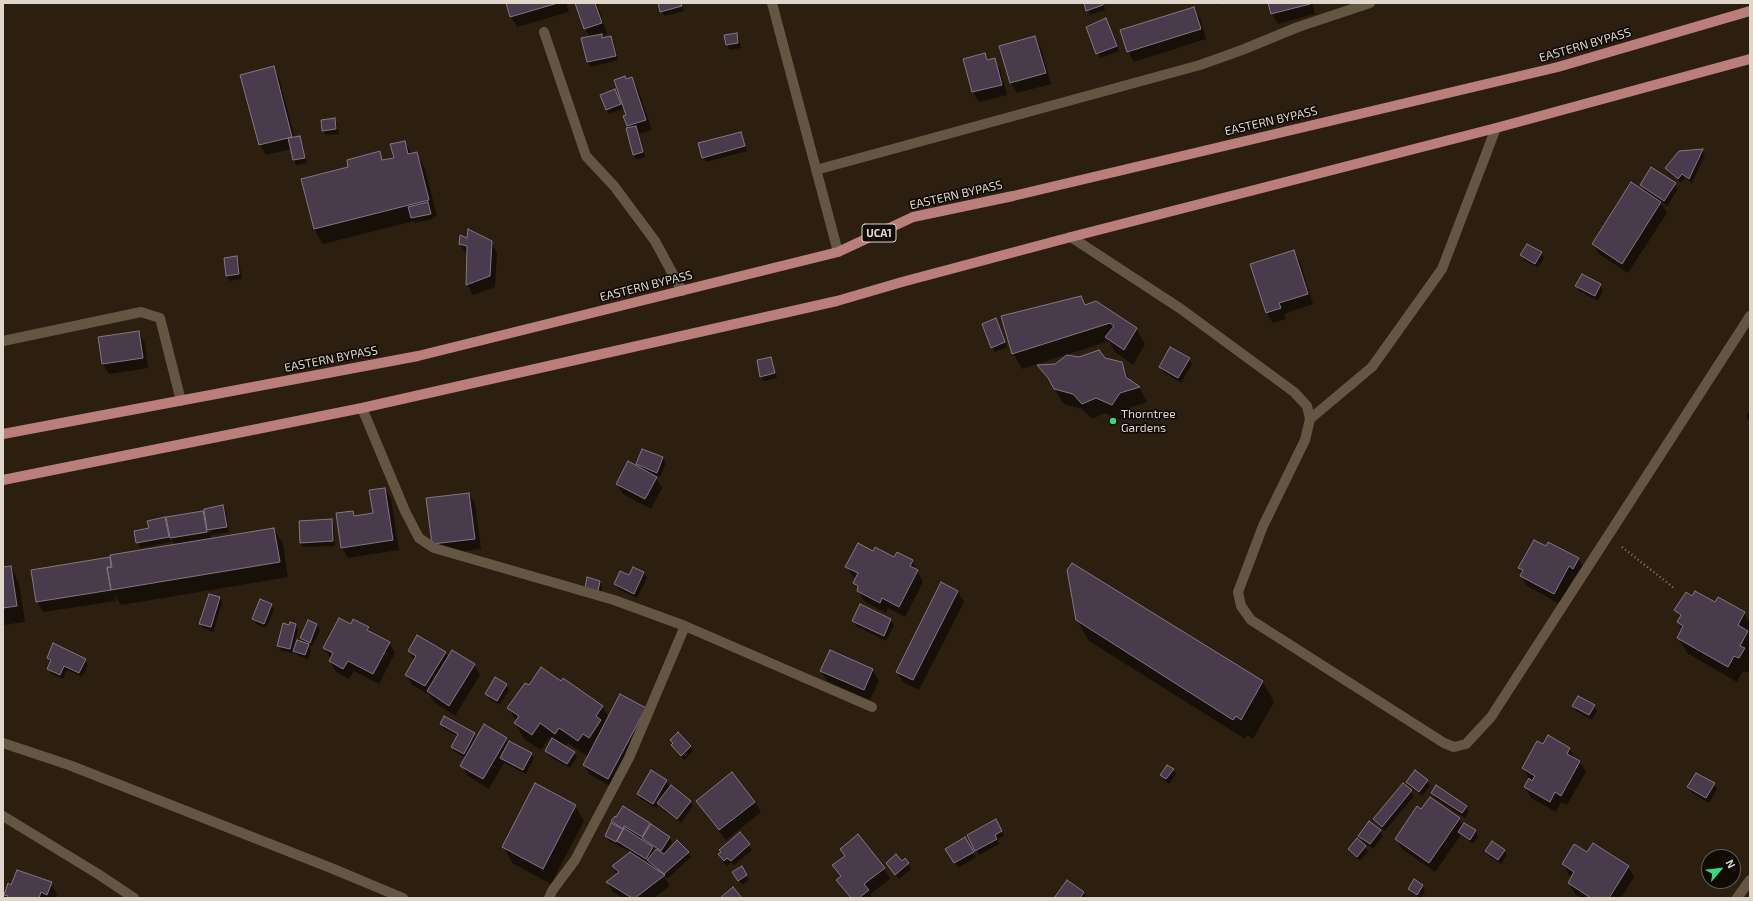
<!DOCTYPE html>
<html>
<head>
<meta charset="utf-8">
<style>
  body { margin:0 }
  #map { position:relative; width:1753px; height:901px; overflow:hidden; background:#2c1f0f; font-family:"Exo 2",sans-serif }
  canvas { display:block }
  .frame { position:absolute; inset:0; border:4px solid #dfd7cc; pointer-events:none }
  .north { position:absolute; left:1701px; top:849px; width:40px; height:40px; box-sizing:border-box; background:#100a05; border:1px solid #635c55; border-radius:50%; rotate:62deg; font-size:11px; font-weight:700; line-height:16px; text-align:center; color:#dfd7cc }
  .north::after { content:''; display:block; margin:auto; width:14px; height:18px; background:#36d881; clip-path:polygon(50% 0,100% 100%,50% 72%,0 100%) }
</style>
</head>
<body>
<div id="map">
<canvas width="1753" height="901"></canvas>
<div class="frame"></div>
<div class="north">N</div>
</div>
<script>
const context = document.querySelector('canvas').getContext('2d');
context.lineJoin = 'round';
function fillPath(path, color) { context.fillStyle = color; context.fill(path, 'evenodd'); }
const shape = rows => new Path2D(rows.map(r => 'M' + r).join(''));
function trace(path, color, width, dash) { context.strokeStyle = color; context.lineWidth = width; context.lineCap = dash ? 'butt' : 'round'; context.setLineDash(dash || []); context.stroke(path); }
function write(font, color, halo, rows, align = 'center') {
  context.font = font + ' "Exo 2",sans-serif'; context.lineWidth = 3.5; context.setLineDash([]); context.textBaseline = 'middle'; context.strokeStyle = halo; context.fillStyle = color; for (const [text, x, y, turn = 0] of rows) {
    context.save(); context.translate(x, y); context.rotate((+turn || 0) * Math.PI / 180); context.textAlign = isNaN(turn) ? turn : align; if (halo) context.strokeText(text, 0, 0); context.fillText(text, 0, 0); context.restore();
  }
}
fillPath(shape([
  [507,3,566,3,569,12,517,27,511,17],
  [576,3,597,3,607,34,601,36,603,38,611,37,614,42,618,60,591,67,588,62,590,37,585,29],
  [659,3,682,3,684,11,664,16],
  [1085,3,1103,3,1105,10,1090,15],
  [1215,3,1223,3,1216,5],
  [1269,3,1312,3,1315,14,1278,24,1272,14],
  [1194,8,1200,18,1206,39,1134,62,1128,51],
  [1108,24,1119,51,1100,58,1087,27],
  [737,34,739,39,741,48,730,50,727,45],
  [1035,37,1041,48,1051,84,1017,93,1011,83,1001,47],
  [985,54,989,61,994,59,1000,69,1007,95,979,102,973,92,964,59],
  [273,67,279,78,295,138,299,137,302,142,307,163,296,165,291,149,266,155,260,145,242,75],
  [632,78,638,89,652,130,639,134,645,157,636,159,634,155,629,128,625,117,628,116,626,80],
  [615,91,623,109,609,114,606,109],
  [334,119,337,124,339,134,326,135,323,130],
  [740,133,747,151,706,162,703,157],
  [404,142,412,154,416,153,425,169,437,216,432,217,433,219,415,223,414,221,323,244,314,229,349,168,379,152,384,161,395,158],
  [1702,150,1705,155,1692,183,1685,178,1681,183,1669,173,1666,168],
  [1675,184,1678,189,1667,206,1660,201,1667,213,1628,273,1599,254,1593,244,1645,192,1641,185],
  [467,239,491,242,497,253,495,287,473,295,467,284,468,255,466,254,460,244],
  [1294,252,1300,262,1313,304,1284,314,1286,319,1273,323,1267,313,1251,265],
  [1541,253,1544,258,1538,268,1524,260,1522,255],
  [236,257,239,262,242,279,230,281,227,276],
  [1582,275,1600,285,1603,290,1598,301,1579,291,1576,286],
  [1086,306,1136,329,1145,344,1133,365,1115,352,1109,341,1022,369,1013,353],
  [996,319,1007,347,995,352,992,347],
  [139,333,145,343,148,368,109,374,103,364],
  [771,358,777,378,764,381,761,376],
  [1079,358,1121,363,1131,382,1139,387,1147,402,1129,408,1121,420,1105,413,1092,419,1082,409,1064,404,1039,366,1056,365],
  [1189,359,1192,364,1181,383,1163,372,1160,367],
  [1750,410,1750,423,1746,416],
  [642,450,663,458,666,463,660,477,651,474,656,478,662,488,651,509,623,494,617,484,639,469,637,464],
  [385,489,391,499,399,550,348,558,342,548,352,512,355,516,374,513],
  [469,494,475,504,481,549,439,554,433,544],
  [223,506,226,511,229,532,211,535,211,539,274,529,283,544,288,577,121,605,115,595,116,601,43,612,37,601,109,558,112,563,175,545,170,537,171,542,140,548,135,532,150,529,164,518,168,525,203,512,206,518],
  [211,530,212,532,173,538,173,536],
  [331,520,334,525,335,546,303,547,301,543],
  [1549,543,1579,559,1584,570,1579,579,1575,576,1560,604,1527,586,1521,576,1522,573,1519,568,1546,547],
  [895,558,912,561,923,582,905,617,888,608,886,613,864,601,854,583,856,579,853,577,847,567],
  [1072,564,1263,682,1274,702,1253,739,1247,735,1245,739,1089,641,1077,620],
  [11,567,19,583,25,622,3,625,3,568],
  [633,568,644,573,647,578,637,598,618,589,615,584,629,576],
  [600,582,602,587,600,596,589,593],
  [958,592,964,602,919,690,903,682,897,672],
  [1693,597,1744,613,1750,623,1750,669,1748,673,1743,671,1737,682,1687,653,1678,638,1682,630,1678,622,1680,618,1676,610],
  [220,598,222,603,213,632,203,628,200,624],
  [271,605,274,610,266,628,256,624,253,619],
  [860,606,891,620,894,625,886,641,856,626,853,621],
  [309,622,317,625,320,630,312,647,308,645,311,650,308,660,297,655,293,650,292,653,281,651,278,646,290,626,295,625,298,630,294,645,304,644,301,638],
  [351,625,368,628,371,633,389,642,395,653,379,684,354,671,349,679,336,672,330,661,331,659,324,648],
  [409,651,445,652,448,658,474,665,480,675,455,716,434,702,430,695,412,685,406,675,414,661],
  [830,651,873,670,879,681,870,700,827,681,821,671],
  [48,658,85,660,88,665,82,677,67,670,63,679,51,674,49,669,51,664],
  [561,682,602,706,609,718,645,709,651,719,614,788,590,775,584,765,588,757,568,743,565,747,574,752,577,757,570,768,549,756,546,751,552,740,549,738,541,750,524,739,515,723,516,721,509,708,529,687],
  [506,685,509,690,500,705,489,699,487,694],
  [1573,706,1594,706,1597,711,1592,720,1576,711],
  [441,724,474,734,477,739,506,739,508,742,531,754,534,758,526,774,504,763,489,789,468,776,462,766,466,758,455,752,452,747,458,736,444,729],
  [1548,737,1570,749,1575,760,1580,762,1586,772,1567,805,1561,802,1556,812,1531,798,1525,787,1529,779,1523,768,1543,746],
  [671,740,690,746,693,751,684,760,675,750],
  [1173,769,1176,774,1169,784,1164,780,1161,775],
  [667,781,669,786,667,790,690,801,693,806,681,823,661,808,659,804,656,808,641,799,638,794],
  [1427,781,1430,786,1422,796,1410,787,1407,782],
  [1714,784,1717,789,1709,803,1691,792,1688,787],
  [1411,791,1414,796,1385,831,1377,824,1374,820],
  [1432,793,1466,806,1469,811,1465,818,1435,798],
  [697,801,755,802,761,812,726,840,703,811],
  [575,806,584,821,551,884,512,863,504,847],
  [623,807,669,837,672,842,667,851,668,852,677,842,691,857,668,878,663,875,670,886,654,898,623,898,613,892,607,882,617,874,613,867,631,852,609,841,606,836,611,825,616,827,612,821,615,817,617,818],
  [623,822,628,831,626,831,621,823],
  [649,862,653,868,648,865],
  [1459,819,1463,826,1475,831,1478,836,1473,844,1461,835,1435,872,1402,849,1396,839],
  [995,820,1004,836,997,840,999,844,979,855,968,835],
  [1380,831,1383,836,1373,849,1362,841,1360,836],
  [740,834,752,850,734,865,731,862,727,866,719,855],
  [965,838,976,857,958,868,947,849],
  [1365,847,1368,851,1360,861,1349,849],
  [841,849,884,868,890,879,870,894,872,898,850,898,843,890,838,880,841,877,834,866,845,857],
  [1504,850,1507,855,1501,864,1489,856,1486,851],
  [1588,854,1628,866,1634,877,1621,898,1581,898,1575,894,1569,883,1573,877,1569,875,1563,864],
  [902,863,908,864,911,869,899,879,890,868],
  [741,867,749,880,742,885,734,872],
  [51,883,57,894,56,898,7,898,5,894,12,886],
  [1422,886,1425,891,1421,898,1412,894,1409,889],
  [1083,892,1087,898,1055,898]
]), '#0007');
const building = shape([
  [506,3,558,3,510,17,506,3],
  [575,3,595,3,602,23,584,29,575,3],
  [658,3,681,3,682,6,660,12,658,3],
  [1084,3,1103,3,1103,5,1086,11,1084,3],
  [1268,3,1310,3,1310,4,1271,14,1268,3],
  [1194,7,1201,29,1127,52,1120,30,1194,7],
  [1106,18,1117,46,1096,54,1086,27,1106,18],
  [737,33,738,43,726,45,724,35,737,33],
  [602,34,602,38,611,36,616,56,587,62,581,38,602,34],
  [1035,36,1046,73,1010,83,999,46,1035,36],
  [985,53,987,60,995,58,1002,85,972,92,963,59,985,53],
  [274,66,292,137,259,145,240,75,274,66],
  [625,76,626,79,632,77,646,120,627,126,623,116,626,115,614,80,625,76],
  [615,89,621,104,606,110,600,95,615,89],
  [335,118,336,129,322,131,321,120,335,118],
  [636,126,643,152,633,155,626,128,636,126],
  [741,132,745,146,702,158,698,143,741,132],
  [300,136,305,158,293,160,288,138,300,136],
  [405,141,408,154,417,152,429,200,314,229,301,179,348,167,347,160,380,151,382,160,394,158,390,144,405,141],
  [1703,149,1689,179,1682,174,1678,179,1665,168,1679,151,1703,149],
  [1651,167,1676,183,1664,201,1640,185,1651,167],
  [1631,182,1661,202,1622,264,1592,244,1631,182],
  [428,202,431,214,411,218,408,207,428,202],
  [468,229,492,241,490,276,466,285,467,246,459,244,460,235,467,238,468,229],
  [1527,244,1542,252,1535,264,1520,255,1527,244],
  [1294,250,1308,294,1279,303,1281,308,1266,313,1250,264,1294,250],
  [237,256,239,274,226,276,224,258,237,256],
  [1582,274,1601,284,1595,296,1575,286,1582,274],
  [1081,296,1085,305,1096,301,1137,328,1124,350,1105,337,1114,326,1110,323,1012,354,1001,316,1081,296],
  [996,318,1005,342,991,348,982,324,996,318],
  [139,331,143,358,102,364,98,337,139,331],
  [1170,347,1190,358,1178,378,1159,367,1170,347],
  [1099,350,1105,358,1122,362,1126,377,1140,387,1120,393,1112,405,1096,398,1082,404,1073,394,1054,389,1048,378,1037,365,1055,364,1067,355,1079,357,1099,350],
  [771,357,775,373,760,377,757,360,771,357],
  [642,449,663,457,657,473,636,464,642,449],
  [628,461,657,477,645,499,616,484,628,461],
  [385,488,393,540,341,548,336,513,353,511,354,516,373,513,369,490,385,488],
  [469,493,475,539,432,544,426,498,469,493],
  [223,505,227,527,207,530,204,509,223,505],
  [203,511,207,532,170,538,166,517,203,511],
  [165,517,169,537,136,543,134,531,149,528,147,521,165,517],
  [332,519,333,541,300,543,299,521,332,519],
  [274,528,280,562,111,590,107,568,112,567,110,555,274,528],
  [1534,540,1546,546,1548,542,1579,558,1573,569,1569,566,1554,594,1520,576,1523,570,1518,568,1534,540],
  [858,543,873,551,875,547,894,557,897,552,913,560,910,566,918,570,899,607,882,598,880,603,857,591,858,586,853,583,858,573,845,567,858,543],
  [110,557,111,567,107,567,111,590,36,602,31,570,110,557],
  [1072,563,1263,681,1241,720,1236,716,1233,720,1076,620,1067,570,1072,563],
  [11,566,17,606,3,608,3,567,11,566],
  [633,567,644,572,634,594,614,584,620,571,629,575,633,567],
  [587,577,600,581,598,591,585,588,587,577],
  [941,582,958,591,913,680,896,672,941,582],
  [1695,591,1715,602,1718,597,1745,612,1738,625,1748,631,1740,646,1745,648,1739,658,1734,656,1728,667,1677,638,1683,626,1677,622,1681,615,1674,610,1686,592,1692,596,1695,591],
  [209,594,220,597,211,627,199,624,209,594],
  [260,599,272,604,264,624,252,619,260,599],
  [860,604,891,619,884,636,852,621,860,604],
  [339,618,351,624,353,619,369,627,367,630,390,642,373,674,348,661,343,669,329,661,333,653,323,648,339,618],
  [308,620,317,624,310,643,300,638,308,620],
  [290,622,296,624,290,649,277,646,283,623,289,625,290,622],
  [417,635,446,652,425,686,405,675,416,656,408,651,417,635],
  [297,640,309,644,305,655,293,651,297,640],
  [53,643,86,659,79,673,64,666,60,675,47,669,51,660,47,658,53,643],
  [452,650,475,664,449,706,427,691,452,650],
  [830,650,873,669,864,690,820,671,830,650],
  [541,667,561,681,563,678,603,706,596,716,601,720,589,738,583,734,578,741,559,728,555,734,540,723,532,735,514,723,519,716,507,708,525,683,529,685,541,667],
  [495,677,507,684,497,701,485,694,495,677],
  [620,694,646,708,608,779,583,765,620,694],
  [1578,696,1595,705,1589,715,1572,706,1578,696],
  [444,716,475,733,464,754,451,747,458,734,440,724,444,716],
  [484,724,507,738,483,779,460,766,484,724],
  [678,732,691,746,681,756,671,745,673,743,670,740,678,732],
  [1548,735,1570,748,1567,754,1580,761,1561,796,1555,792,1550,802,1524,787,1529,778,1532,781,1535,776,1522,768,1537,741,1543,744,1548,735],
  [552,738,575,752,567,764,545,751,552,738],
  [509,741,532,753,523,770,500,758,509,741],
  [1167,765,1174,769,1166,779,1160,775,1167,765],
  [651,770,667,780,653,804,637,794,651,770],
  [1415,770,1428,780,1419,792,1406,782,1415,770],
  [732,772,755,802,719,830,696,801,732,772],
  [1696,773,1715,783,1706,798,1687,787,1696,773],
  [535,783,576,805,543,869,502,847,535,783],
  [1403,783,1412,790,1382,827,1373,819,1403,783],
  [671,785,691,801,677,819,657,803,671,785],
  [1436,785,1467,806,1462,813,1431,793,1436,785],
  [1430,797,1460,818,1429,863,1395,839,1417,806,1421,809,1430,797],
  [623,806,650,823,642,837,624,826,623,829,611,821,615,816,616,817,623,806],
  [996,819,1002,831,995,835,997,839,975,851,967,835,996,819],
  [1369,821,1381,830,1370,844,1358,836,1369,821],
  [611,823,623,829,616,842,605,836,611,823],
  [1464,823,1476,830,1470,840,1458,832,1464,823],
  [651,824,670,837,661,851,642,838,651,824],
  [624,828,653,847,646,859,617,841,624,828],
  [740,832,750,844,731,861,727,858,724,861,718,854,721,852,719,850,740,832],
  [858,834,885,868,864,884,869,890,859,898,851,898,836,880,841,876,832,865,845,856,840,849,858,834],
  [965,837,974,852,954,863,945,849,965,837],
  [1357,838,1366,846,1357,857,1348,849,1357,838],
  [677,840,689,852,664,874,647,860,656,849,664,854,677,840],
  [1492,841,1505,850,1498,860,1485,851,1492,841],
  [1593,843,1629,866,1609,898,1591,898,1568,883,1574,872,1562,864,1574,844,1587,852,1593,843],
  [630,852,665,875,635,898,632,898,606,882,619,872,612,866,630,852],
  [896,854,902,861,905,858,909,863,895,875,886,863,896,854],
  [742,866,747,875,738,881,732,872,742,866],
  [17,870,52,882,47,895,41,892,39,898,7,898,8,896,4,895,8,883,11,885,17,870],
  [1414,879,1423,885,1417,895,1408,889,1414,879],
  [1067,880,1084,892,1080,898,1054,898,1067,880],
  [733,887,742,898,720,898,733,887]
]);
fillPath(building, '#493b4b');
trace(building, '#857587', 1);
trace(shape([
  [1622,547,1674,588]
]), '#887e70', 2.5, [1, 3]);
trace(shape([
  [772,3,838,252],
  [544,32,586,156,614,186,655,241,682,291],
  [816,170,1200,65,1242,50,1298,27,1370,3],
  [1071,237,1181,309,1294,392,1307,406,1310,419,1305,440,1263,526,1238,592,1241,606,1251,620,1444,743,1454,747,1466,744,1491,717,1750,316],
  [3,341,141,312,160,318,181,401],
  [362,408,405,511,419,538,434,548,614,600,685,626,872,707],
  [1310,419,1372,367,1442,269,1496,128],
  [3,743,69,765,331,868,403,898],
  [3,816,98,874,134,898],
  [549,898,552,891,575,860,629,758,685,626],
  [1737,898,1750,880]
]), '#655644', 10);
trace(shape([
  [3,434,418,356,838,252,913,217,1013,196,1558,67,1750,11],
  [3,480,362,408,837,301,902,282,1071,237,1496,128,1750,59]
]), '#ba7f7b', 10);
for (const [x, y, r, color] of [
  [1113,421,4,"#36d881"]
]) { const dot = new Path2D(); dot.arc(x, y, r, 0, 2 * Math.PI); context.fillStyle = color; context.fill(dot); trace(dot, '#100a05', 1.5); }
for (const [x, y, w] of [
  [879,233,34]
]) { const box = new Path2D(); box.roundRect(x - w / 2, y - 9, w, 18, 3); context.fillStyle = '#100a05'; context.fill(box); trace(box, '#dfd7cc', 1); }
write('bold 11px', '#dfd7cc', null, [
  ["UCA1",879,233]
]);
write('12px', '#dfd7cc', '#100a05', [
  ["EASTERN BYPASS",1585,45,-16],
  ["EASTERN BYPASS",1271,121,-13],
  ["EASTERN BYPASS",956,195,-13],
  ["EASTERN BYPASS",646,286,-14],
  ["EASTERN BYPASS",331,359,-11]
]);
write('12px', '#dfd7cc', '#100a05', [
  ["Thorntree",1121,414],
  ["Gardens",1121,428]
], 'left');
</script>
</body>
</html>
